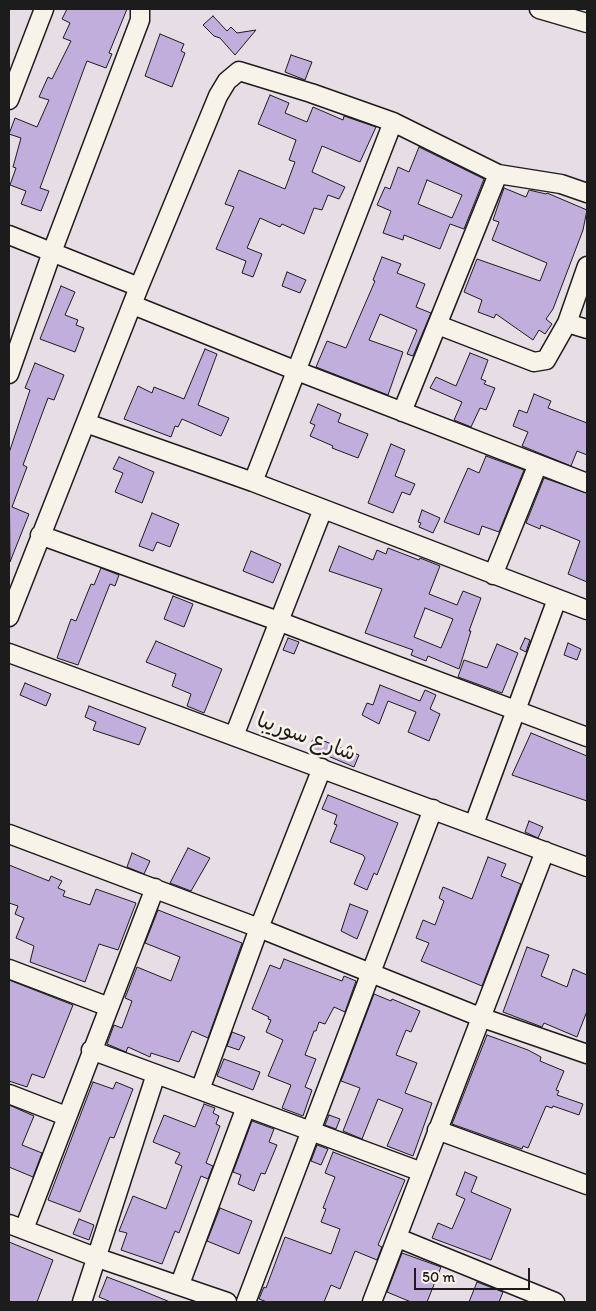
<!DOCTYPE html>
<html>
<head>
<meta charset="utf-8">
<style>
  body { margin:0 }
  #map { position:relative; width:596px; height:1311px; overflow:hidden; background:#e7dee5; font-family:Itim,sans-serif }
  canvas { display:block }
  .frame { position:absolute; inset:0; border:10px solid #1c1c1c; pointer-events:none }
  .scale { position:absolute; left:414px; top:1268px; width:116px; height:22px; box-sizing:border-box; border:2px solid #1c1c1c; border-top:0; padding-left:6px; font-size:15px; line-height:18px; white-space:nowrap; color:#1c1c1c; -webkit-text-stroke:4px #f7f3e8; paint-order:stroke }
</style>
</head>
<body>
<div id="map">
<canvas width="596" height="1311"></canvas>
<div class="frame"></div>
<div class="scale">50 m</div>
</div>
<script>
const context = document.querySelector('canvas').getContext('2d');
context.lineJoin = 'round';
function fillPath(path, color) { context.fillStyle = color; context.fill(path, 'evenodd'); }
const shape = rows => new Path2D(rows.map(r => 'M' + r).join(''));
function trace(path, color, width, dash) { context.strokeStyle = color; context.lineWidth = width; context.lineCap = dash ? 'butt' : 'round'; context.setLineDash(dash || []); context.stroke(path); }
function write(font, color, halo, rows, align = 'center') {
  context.font = font + ' Itim,"Playpen Sans Arabic",sans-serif'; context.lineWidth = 5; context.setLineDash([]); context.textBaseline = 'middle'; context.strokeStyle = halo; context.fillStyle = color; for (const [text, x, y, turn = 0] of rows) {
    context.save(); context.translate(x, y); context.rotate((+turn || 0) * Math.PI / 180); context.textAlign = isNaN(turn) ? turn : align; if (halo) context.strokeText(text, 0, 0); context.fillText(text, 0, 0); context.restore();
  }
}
const building = shape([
  [67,9,127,9,109,53,112,54,106,68,87,61,85,66,40,188,49,191,41,211,21,204,26,191,10,185,16,168,13,167,21,138,9,134,15,118,37,127,49,100,39,97,48,77,52,79,71,41,63,38,70,23,62,19,67,9],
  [213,16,227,31,231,27,237,33,256,30,235,55,220,38,214,36,203,25,213,16],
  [160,34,184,44,181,51,185,53,172,87,145,76,160,34],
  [291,55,312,62,305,80,285,72,291,55],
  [270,95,289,103,285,113,307,122,313,107,343,120,344,116,376,127,360,162,322,146,312,172,345,187,339,199,328,195,322,210,314,208,304,234,282,224,280,227,260,218,247,248,262,254,253,277,242,273,246,261,216,249,234,207,225,204,239,170,285,189,295,162,289,160,296,140,258,124,270,95],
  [419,147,484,179,464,229,450,224,440,249,404,235,403,240,383,233,391,211,377,205,385,187,390,189,398,167,409,172,419,147],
  [427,180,462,195,452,218,418,204,427,180],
  [504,188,526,197,529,190,546,194,547,193,587,210,583,230,553,309,546,319,552,324,545,334,539,330,533,340,496,314,494,318,478,312,482,300,464,292,477,259,540,281,547,263,492,240,499,222,493,220,504,188],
  [382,257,401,264,397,273,425,284,416,307,431,313,413,356,407,354,417,330,380,314,369,340,403,352,388,395,316,367,327,341,346,348,375,281,373,280,382,257],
  [287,272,306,280,300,293,282,286,287,272],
  [61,286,75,292,65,315,78,320,76,325,84,328,75,352,40,339,61,286],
  [205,349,217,354,198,405,229,418,221,436,182,419,178,427,175,426,171,437,124,419,138,386,152,393,154,387,184,399,205,349],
  [470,353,488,360,481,379,486,381,484,384,495,388,486,410,480,408,471,427,454,420,462,402,430,388,436,377,456,386,470,353],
  [35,363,64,375,54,400,48,398,23,465,27,467,12,507,29,514,10,562,9,453,30,390,25,388,35,363],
  [534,394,551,401,548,408,587,423,587,455,577,451,571,466,522,446,528,432,513,426,519,410,527,413,534,394],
  [318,404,341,414,338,422,368,434,358,458,332,448,333,446,310,436,315,425,310,423,318,404],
  [391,444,405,450,395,476,415,484,410,495,402,492,393,513,368,503,391,444],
  [486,456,524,470,499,532,482,526,479,535,444,522,468,468,479,473,486,456],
  [119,457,154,472,142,503,115,492,123,473,113,469,119,457],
  [544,478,587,493,587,582,568,574,580,541,541,525,540,529,526,523,544,478],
  [422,510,440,518,433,533,419,527,421,523,418,522,422,510],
  [152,513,179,524,170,547,157,542,153,551,139,546,152,513],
  [339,546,373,560,377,550,386,554,388,548,419,560,420,558,440,566,429,594,457,605,463,591,481,598,469,631,471,631,459,669,428,656,426,661,411,655,413,650,365,633,382,589,329,571,339,546],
  [425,608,453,619,441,648,414,637,425,608],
  [251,551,281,564,273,583,243,571,251,551],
  [101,568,119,575,115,586,110,584,78,665,57,658,71,619,76,621,91,584,94,585,101,568],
  [173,596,193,604,184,627,164,619,173,596],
  [288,638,299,642,294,654,283,650,288,638],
  [525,638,530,640,526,652,520,649,525,638],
  [156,641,222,669,204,713,187,706,191,694,172,686,176,674,146,662,156,641],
  [568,643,581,649,577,660,564,655,568,643],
  [497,644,518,653,502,693,458,677,464,660,487,668,497,644],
  [25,683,51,694,46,706,20,695,25,683],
  [380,685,420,701,425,690,436,695,430,709,440,714,429,741,408,732,416,712,388,701,379,724,362,715,367,703,373,705,380,685],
  [89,706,146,728,139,745,93,730,96,722,85,717,89,706],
  [531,733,587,756,587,801,512,775,531,733],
  [314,737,359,755,354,767,309,748,314,737],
  [328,795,398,823,377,875,374,873,367,890,354,884,365,858,363,855,330,842,337,825,334,824,337,815,322,809,328,795],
  [529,821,543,827,538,838,525,832,529,821],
  [188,848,210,858,191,891,170,883,188,848],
  [132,853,150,861,144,874,127,867,132,853],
  [488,857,506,864,501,876,521,884,482,986,421,961,429,943,416,938,423,920,435,925,444,901,439,898,443,887,472,899,488,857],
  [9,865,49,881,51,876,62,881,58,888,65,891,63,896,90,905,96,889,136,903,118,950,99,944,85,982,30,962,34,946,16,938,24,918,15,914,18,906,9,903,9,865],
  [350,904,368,911,357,939,341,931,350,904],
  [158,910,242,943,208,1038,192,1031,179,1062,151,1053,150,1057,128,1047,126,1052,107,1044,114,1025,122,1028,132,1001,125,998,137,967,171,981,180,957,145,943,158,910],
  [527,947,549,955,541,976,567,987,573,969,587,975,587,1011,577,1037,544,1023,542,1027,503,1012,527,947],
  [284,959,342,981,344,976,356,981,345,1012,334,1007,325,1024,319,1022,316,1031,314,1031,305,1055,316,1059,305,1087,312,1090,303,1116,282,1108,291,1085,268,1076,283,1040,266,1032,271,1020,268,1019,269,1017,252,1009,270,965,280,969,284,959],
  [9,980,73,1005,44,1078,32,1074,27,1087,9,1081,9,980],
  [374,994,391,1001,392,999,420,1011,411,1032,406,1030,396,1055,417,1063,405,1093,432,1103,413,1156,387,1146,403,1109,378,1099,362,1139,343,1131,360,1088,341,1081,374,994],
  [232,1032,245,1037,239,1050,227,1046,232,1032],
  [487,1035,528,1050,541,1057,540,1061,564,1071,556,1090,559,1091,557,1095,583,1104,579,1115,553,1106,552,1108,546,1106,528,1148,523,1146,522,1149,452,1124,487,1035],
  [224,1059,260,1072,253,1090,217,1076,224,1059],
  [93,1082,113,1089,116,1082,133,1089,114,1138,110,1137,80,1212,48,1200,93,1082],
  [204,1104,215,1108,213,1113,219,1116,216,1124,220,1126,206,1163,213,1166,208,1179,201,1176,179,1233,175,1231,162,1264,121,1250,127,1233,119,1231,133,1196,166,1209,182,1166,175,1163,180,1153,153,1142,164,1115,195,1127,204,1104],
  [9,1105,34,1116,22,1145,42,1153,33,1177,9,1167,9,1105],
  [329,1115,340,1119,336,1129,325,1125,329,1115],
  [252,1121,274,1129,269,1142,277,1145,265,1174,261,1173,254,1191,238,1184,241,1175,233,1172,252,1121],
  [317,1145,328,1149,321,1165,311,1161,317,1145],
  [333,1152,405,1180,378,1245,382,1247,377,1260,355,1251,340,1289,331,1285,324,1302,267,1302,259,1299,264,1287,266,1288,285,1237,331,1254,340,1229,321,1222,326,1209,323,1208,335,1177,325,1173,333,1152],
  [465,1172,477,1177,471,1192,511,1209,491,1260,432,1238,438,1223,452,1229,465,1199,456,1195,465,1172],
  [220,1208,252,1221,239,1254,207,1241,220,1208],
  [79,1219,94,1225,89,1240,73,1234,79,1219],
  [9,1242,53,1260,37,1302,9,1302,9,1242],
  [402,1253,441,1267,427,1302,411,1302,387,1292,402,1253],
  [107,1277,131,1286,170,1302,111,1302,99,1297,107,1277],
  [477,1282,503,1292,499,1302,469,1302,477,1282]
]);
fillPath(building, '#c1aedd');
trace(building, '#1c1c1c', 1);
const minor = shape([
  [539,9,587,23],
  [9,100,44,9],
  [9,235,139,287],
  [133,305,297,371,587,483],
  [567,323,587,329],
  [438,325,534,362,546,360,567,323,587,266],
  [9,374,52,252,140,20,140,9],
  [402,412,498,174],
  [86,423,253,482,587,610],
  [253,482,393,122],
  [40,535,278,621,587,737],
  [493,575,538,464],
  [9,617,139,287,218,96,227,81,239,71,311,93,393,122,498,174,561,184,587,193],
  [9,653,587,867],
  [234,736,323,509],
  [474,824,557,599],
  [9,834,259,928,480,1017,587,1054],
  [9,969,109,1007],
  [91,1050,422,1172],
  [200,1090,259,928,322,768],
  [9,1094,66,1116],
  [437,1130,587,1185],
  [9,1224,98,1258,227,1302],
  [24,1229,155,888],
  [398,1238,555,1302],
  [180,1284,246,1107],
  [82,1302,156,1074],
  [246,1302,433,809],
  [372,1302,545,851]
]);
trace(minor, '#1c1c1c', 21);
trace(minor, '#f7f3e8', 18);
write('21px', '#1c1c1c', '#f7f3e8', [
  ["شارع سوريبا",306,738,20]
]);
</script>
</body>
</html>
